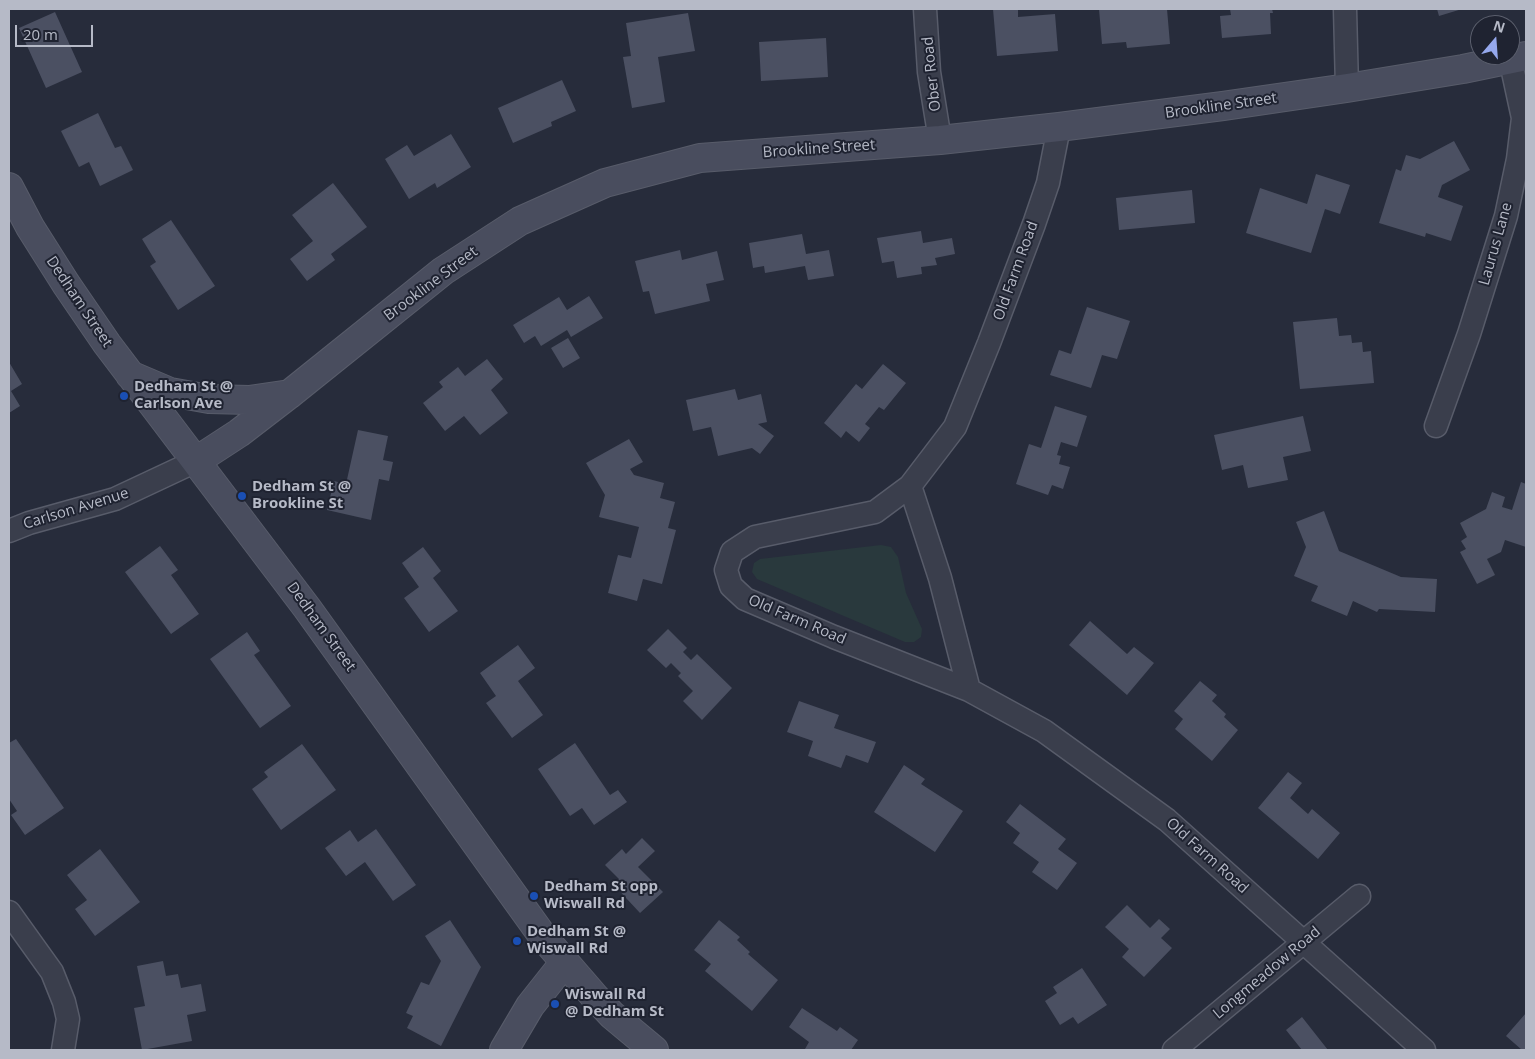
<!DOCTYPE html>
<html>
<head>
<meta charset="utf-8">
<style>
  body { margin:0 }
  #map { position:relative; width:1535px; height:1059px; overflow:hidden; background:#272c3b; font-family:"Open Sans",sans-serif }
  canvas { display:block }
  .frame { position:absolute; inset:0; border:10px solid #b6bac7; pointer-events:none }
  .north { position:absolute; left:1470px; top:15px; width:50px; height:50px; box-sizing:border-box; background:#1f2331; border:1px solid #5b5f6d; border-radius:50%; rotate:18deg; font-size:14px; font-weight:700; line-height:20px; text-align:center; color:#b6bac7 }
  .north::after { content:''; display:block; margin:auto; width:18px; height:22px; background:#95a8ed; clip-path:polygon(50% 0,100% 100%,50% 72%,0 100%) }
  .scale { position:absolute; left:15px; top:25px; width:78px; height:22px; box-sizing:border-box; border:2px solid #b6bac7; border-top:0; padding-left:6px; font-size:15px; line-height:18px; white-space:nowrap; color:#b6bac7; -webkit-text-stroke:4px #1f2331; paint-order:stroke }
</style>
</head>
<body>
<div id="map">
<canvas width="1535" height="1059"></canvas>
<div class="frame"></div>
<div class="north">N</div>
<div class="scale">20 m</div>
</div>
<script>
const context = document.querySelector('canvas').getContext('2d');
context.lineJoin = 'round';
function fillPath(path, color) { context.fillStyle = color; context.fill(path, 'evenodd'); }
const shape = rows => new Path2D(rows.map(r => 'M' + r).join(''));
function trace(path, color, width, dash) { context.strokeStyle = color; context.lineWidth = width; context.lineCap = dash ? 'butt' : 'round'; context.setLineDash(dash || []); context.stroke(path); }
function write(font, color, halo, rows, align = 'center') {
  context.font = font + ' "Open Sans",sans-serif'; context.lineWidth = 4; context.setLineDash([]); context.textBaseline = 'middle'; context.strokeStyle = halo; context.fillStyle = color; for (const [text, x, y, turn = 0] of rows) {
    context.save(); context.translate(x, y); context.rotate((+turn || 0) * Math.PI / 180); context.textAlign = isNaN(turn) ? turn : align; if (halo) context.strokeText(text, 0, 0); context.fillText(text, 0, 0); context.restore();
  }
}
fillPath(shape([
  [881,545,891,547,898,557,906,593,922,629,921,637,914,642,905,642,757,579,752,572,754,563,760,559]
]), '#29393d');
fillPath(shape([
  [993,9,1018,9,1018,17,1055,14,1058,51,997,56],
  [1099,9,1167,9,1170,44,1127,48,1126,42,1102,44],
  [1230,9,1272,9,1273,13,1270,13,1271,34,1222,38,1220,16,1231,15],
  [1437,9,1462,9,1439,16],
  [55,12,82,72,46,88,19,28],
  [688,13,695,51,658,57,665,102,632,108,623,57,631,56,626,23],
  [826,38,828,77,761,81,759,42],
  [562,80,576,111,551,122,552,126,513,143,498,108],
  [98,113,115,148,121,146,133,170,100,186,89,162,79,167,61,131],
  [451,134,471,167,437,188,435,183,409,199,385,159,407,145,414,156],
  [1454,141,1470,170,1442,185,1438,197,1463,206,1451,241,1426,233,1425,237,1379,223,1396,169,1401,171,1406,155,1420,159],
  [1316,174,1350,185,1340,214,1325,209,1311,253,1246,233,1260,188,1307,204],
  [333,183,367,227,331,254,335,260,307,281,290,259,313,241,292,215],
  [1192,190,1195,223,1119,230,1116,198],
  [171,220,215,286,178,310,150,266,156,262,142,239],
  [921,231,923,243,952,238,955,254,935,258,937,265,921,267,922,274,897,278,894,261,882,263,877,238],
  [802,234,806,254,829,250,834,276,808,280,805,266,765,273,764,266,753,268,749,243],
  [680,250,682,260,717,251,724,280,706,284,710,301,655,314,649,291,643,292,635,261],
  [589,296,603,318,571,337,567,330,541,346,535,336,524,343,513,325,559,297,567,310],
  [1087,307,1130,321,1117,359,1102,355,1091,388,1050,375,1059,350,1071,354],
  [1337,318,1339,336,1351,335,1352,343,1362,342,1363,352,1371,351,1374,383,1300,389,1293,322],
  [568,338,580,358,563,368,551,348],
  [487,359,503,379,491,390,508,413,480,435,464,416,445,431,423,403,443,387,439,382,458,367,465,376],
  [9,362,22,384,11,391,20,406,9,413],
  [883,364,906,383,884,410,879,407,865,424,870,428,859,442,846,431,841,438,824,423,856,384,862,389],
  [735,389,738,400,761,394,767,422,758,424,774,436,760,454,752,448,718,456,711,427,693,431,686,400],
  [1055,406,1087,416,1077,447,1061,442,1057,455,1061,456,1059,464,1070,467,1063,489,1052,485,1048,495,1016,484,1029,444,1041,448],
  [1303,416,1311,451,1283,457,1288,480,1248,488,1243,465,1222,470,1214,435],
  [358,430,388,436,383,460,393,462,389,481,379,479,371,520,327,510,334,481,346,484],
  [629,439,643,462,630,469,634,475,664,483,660,498,675,502,668,528,676,530,662,584,643,579,637,601,608,593,618,555,631,558,639,527,599,517,605,495,586,463],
  [1521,482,1526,484,1526,547,1505,540,1501,552,1487,559,1495,575,1477,584,1460,552,1466,549,1461,541,1467,537,1460,523,1486,509,1492,492,1505,497,1502,507,1512,510],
  [1324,511,1339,551,1401,577,1437,579,1435,612,1379,609,1377,612,1353,601,1347,616,1311,601,1318,586,1294,576,1306,547,1296,522],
  [160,546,178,570,171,575,199,614,171,634,125,572],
  [423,547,441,571,433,578,458,611,429,632,404,598,419,587,402,563],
  [1090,621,1127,654,1134,647,1154,663,1127,695,1069,645],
  [668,629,687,648,683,652,691,660,697,654,732,688,702,720,683,701,693,691,678,676,681,673,671,663,666,668,647,650],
  [247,632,260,651,254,655,291,706,260,728,210,659],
  [518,645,535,668,518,681,543,715,512,738,486,703,496,696,480,673],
  [1200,681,1217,695,1212,701,1226,714,1224,717,1238,730,1212,761,1175,729,1183,719,1174,711],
  [799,701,839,715,834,728,876,742,868,763,846,755,841,768,808,756,813,741,787,732],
  [16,739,64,808,25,835,11,815,17,811,9,799,9,743],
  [575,743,610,795,618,790,627,802,594,825,582,808,570,816,538,769],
  [302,744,336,790,281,830,252,789,268,777,264,772],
  [904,765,925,779,921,784,963,811,935,852,874,812],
  [1288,772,1302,783,1290,798,1308,814,1312,809,1340,833,1318,859,1258,808],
  [1020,804,1066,839,1058,849,1077,863,1057,890,1032,872,1039,862,1013,843,1020,833,1006,822],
  [376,829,416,885,393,901,365,862,346,876,325,848,350,830,358,842],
  [642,838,655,851,638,867,663,892,640,913,613,884,619,879,605,865,622,849,626,854],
  [100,849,140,902,95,936,75,909,87,900,67,875],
  [1127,905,1150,928,1159,919,1170,929,1161,938,1172,948,1144,977,1122,957,1129,949,1105,927],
  [450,920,481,967,441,1046,407,1028,413,1016,406,1013,421,982,429,985,441,961,425,936],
  [719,920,740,937,737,940,750,952,748,954,778,980,752,1011,705,971,711,964,694,950],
  [163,961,166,976,178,974,181,988,201,984,206,1011,187,1015,192,1041,142,1050,134,1008,145,1006,137,966],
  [1082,968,1107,1005,1078,1024,1073,1017,1060,1025,1045,1001,1057,993,1053,987],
  [802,1008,837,1031,840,1027,858,1040,851,1050,807,1050,805,1049,809,1042,789,1027],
  [1526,1013,1526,1050,1522,1050,1506,1036],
  [1302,1017,1328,1050,1302,1050,1286,1030]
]), '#4b5062');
const street = shape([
  [925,9,929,72,940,140],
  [1345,9,1347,88],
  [1059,127,1048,183,1034,224,989,343,955,427,910,486,940,578,969,690,1044,731,1167,820,1424,1050],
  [1436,426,1469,334,1506,216,1518,159,1523,118,1510,58],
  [910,486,875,512,755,537,732,552,726,570,731,586,745,599,834,637,969,690],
  [9,531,29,523,115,499,196,461],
  [9,912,52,972,64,1002,68,1019,63,1050],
  [1174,1050,1359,896]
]);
const secondary = shape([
  [9,187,30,227,66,284,107,344,307,608,544,938,595,997,612,1015,654,1050],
  [130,375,170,392,209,399,249,400,290,394],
  [196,461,239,433,291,393,443,271,520,221,605,183,700,158,940,140,1059,127,1223,106,1347,88,1463,69,1526,56],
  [504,1050,530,1006,564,963]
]);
trace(street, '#585c6a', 25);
trace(secondary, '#585c6a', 30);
trace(street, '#3a3e4c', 22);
trace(secondary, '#494d5e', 28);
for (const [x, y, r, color] of [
  [124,396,5,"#1a4fb4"],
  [242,496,5,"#1a4fb4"],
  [534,896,5,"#1a4fb4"],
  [517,941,5,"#1a4fb4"],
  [555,1004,5,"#1a4fb4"]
]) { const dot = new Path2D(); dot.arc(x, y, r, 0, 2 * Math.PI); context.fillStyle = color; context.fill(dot); trace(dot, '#1f2331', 2); }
write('15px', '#b6bac7', '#1f2331', [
  ["Ober Road",932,74,-96],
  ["Brookline Street",1221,106,-8],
  ["Brookline Street",819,149,-4],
  ["Laurus Lane",1496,244,-74],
  ["Old Farm Road",1016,271,-70],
  ["Brookline Street",431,284,-37],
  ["Dedham Street",79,302,56],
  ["Carlson Avenue",76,509,-17],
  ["Old Farm Road",797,620,23],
  ["Dedham Street",321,627,54],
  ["Old Farm Road",1207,856,42],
  ["Longmeadow Road",1267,973,-40]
]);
write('bold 15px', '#b6bac7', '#1f2331', [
  ["Dedham St @",134,387],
  ["Carlson Ave",134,404],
  ["Dedham St @",252,487],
  ["Brookline St",252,504],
  ["Dedham St opp",544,887],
  ["Wiswall Rd",544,904],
  ["Dedham St @",527,932],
  ["Wiswall Rd",527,949],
  ["Wiswall Rd",565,995],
  ["@ Dedham St",565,1012]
], 'left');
</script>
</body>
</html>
